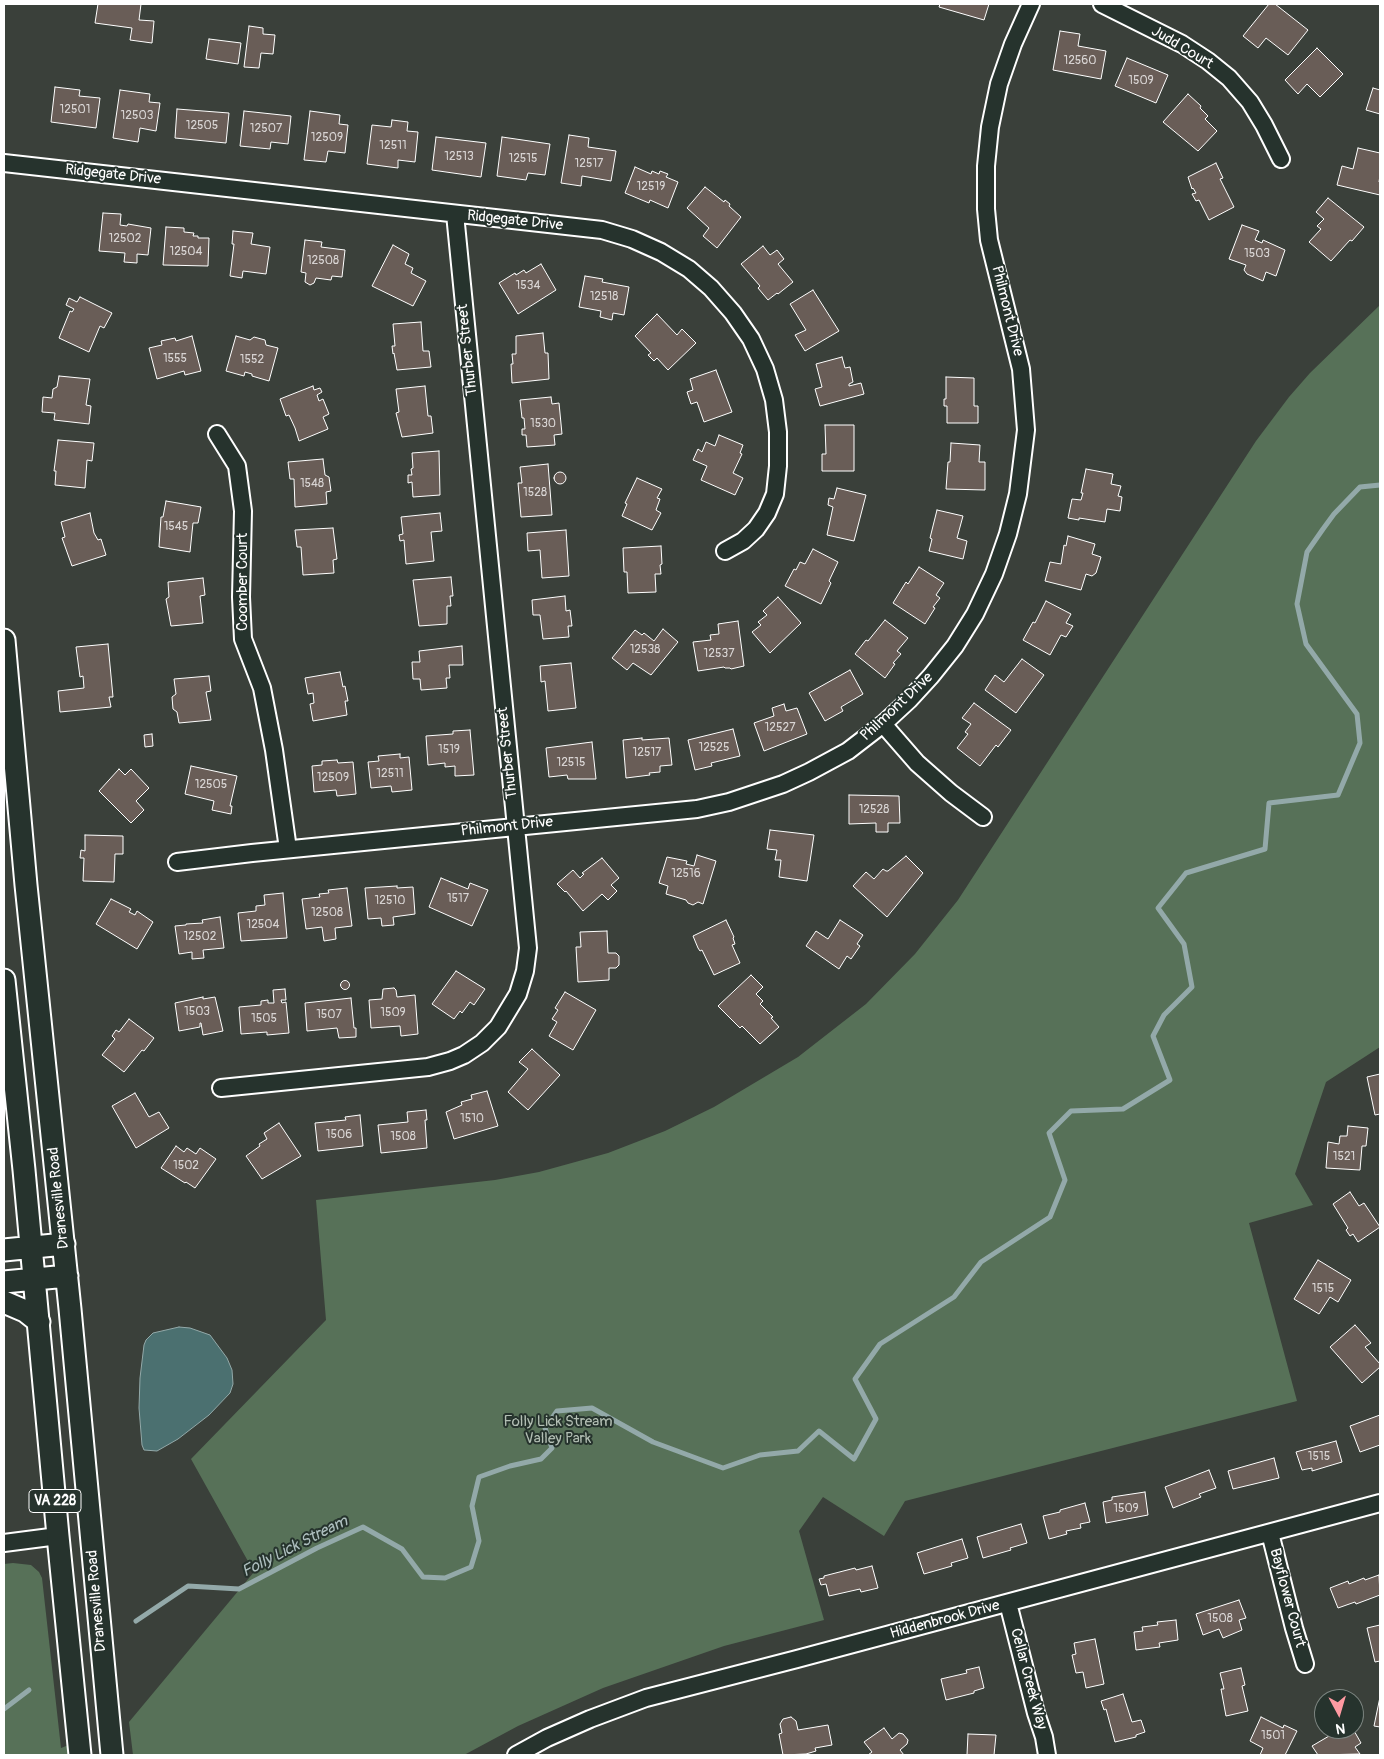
<!DOCTYPE html>
<html>
<head>
<meta charset="utf-8">
<style>
  body { margin:0 }
  #map { position:relative; width:1384px; height:1759px; overflow:hidden; background:#3a403a; font-family:Pangolin,sans-serif }
  canvas { display:block }
  .frame { position:absolute; inset:0; border:5px solid #fff; pointer-events:none }
  .north { position:absolute; left:1314px; top:1689px; width:50px; height:50px; box-sizing:border-box; background:#26332d; border:1px solid #7d8581; border-radius:50%; rotate:174deg; font-size:14px; font-weight:700; line-height:20px; text-align:center; color:#fff }
  .north::after { content:''; display:block; margin:auto; width:18px; height:22px; background:#ff9aa2; clip-path:polygon(50% 0,100% 100%,50% 72%,0 100%) }
</style>
</head>
<body>
<div id="map">
<canvas width="1384" height="1759"></canvas>
<div class="frame"></div>
<div class="north">N</div>
</div>
<script>
const context = document.querySelector('canvas').getContext('2d');
context.lineJoin = 'round';
function fillPath(path, color) { context.fillStyle = color; context.fill(path, 'evenodd'); }
const shape = rows => new Path2D(rows.map(r => 'M' + r).join(''));
function trace(path, color, width, dash) { context.strokeStyle = color; context.lineWidth = width; context.lineCap = dash ? 'butt' : 'round'; context.setLineDash(dash || []); context.stroke(path); }
function write(font, color, halo, rows, align = 'center') {
  context.font = font + ' Pangolin,sans-serif'; context.lineWidth = 4; context.setLineDash([]); context.textBaseline = 'middle'; context.strokeStyle = halo; context.fillStyle = color; for (const [text, x, y, turn = 0] of rows) {
    context.save(); context.translate(x, y); context.rotate((+turn || 0) * Math.PI / 180); context.textAlign = isNaN(turn) ? turn : align; if (halo) context.strokeText(text, 0, 0); context.fillText(text, 0, 0); context.restore();
  }
}
fillPath(shape([
  [1380,305,1380,1047,1326,1082,1295,1174,1313,1205,1249,1223,1297,1401,905,1501,884,1536,823,1497,799,1531,824,1620,724,1646,603,1688,518,1726,464,1755,133,1755,129,1722,254,1572,191,1459,326,1320,316,1200,495,1180,539,1172,608,1153,665,1131,714,1107,798,1057,866,1004,915,954,958,900,1256,441,1289,397,1310,373],
  [13,1563,31,1565,39,1572,42,1578,61,1748,79,1741,81,1755,4,1755,4,1564]
]), '#577158');
const water = shape([
  [179,1327,190,1328,210,1335,227,1358,232,1370,233,1384,230,1393,209,1415,178,1439,157,1451,144,1450,142,1445,139,1408,140,1378,144,1345,146,1340,153,1333,179,1327]
]);
fillPath(water, '#4b7070');
trace(water, '#93a9a9', 1);
trace(shape([
  [136,1621,188,1586,239,1589,317,1548,363,1527,402,1549,423,1577,445,1578,471,1567,479,1541,472,1506,479,1477,510,1466,541,1459,552,1448,545,1428,557,1411,592,1408,653,1442,723,1468,760,1455,798,1451,819,1431,854,1459,876,1419,855,1379,880,1344,954,1297,981,1262,1050,1217,1065,1180,1049,1133,1071,1111,1123,1109,1170,1080,1153,1036,1164,1015,1192,987,1184,944,1158,908,1186,873,1265,849,1269,803,1338,795,1360,743,1357,714,1306,644,1297,604,1307,552,1323,529,1334,514,1360,487,1380,485],
  [4,1709,29,1690]
]), '#93a9a9', 5);
const building = shape([
  [98,4,141,4,139,20,154,21,152,43,130,40,132,28,95,23,98,4],
  [940,4,989,4,984,20,939,7,940,4],
  [1269,4,1275,4,1308,30,1288,55,1266,38,1258,48,1243,36,1269,4],
  [249,26,263,28,263,34,275,35,273,54,261,53,259,68,244,67,249,26],
  [1060,31,1080,34,1078,46,1106,51,1101,79,1053,70,1060,31],
  [209,39,241,43,238,64,206,59,209,39],
  [1317,48,1343,74,1320,97,1307,84,1298,94,1285,80,1317,48],
  [1127,58,1168,75,1156,103,1115,86,1127,58],
  [55,87,80,90,79,96,100,98,96,128,51,122,55,87],
  [1373,88,1380,90,1380,114,1366,110,1373,88],
  [120,90,150,94,149,102,160,103,156,131,140,128,138,142,113,138,120,90],
  [1188,94,1201,106,1200,108,1208,116,1205,119,1217,131,1198,151,1163,122,1188,94],
  [177,109,229,113,226,143,175,138,177,109],
  [244,111,291,116,288,144,271,142,270,149,240,146,244,111],
  [310,111,340,115,339,124,348,125,345,153,328,151,326,162,304,160,310,111],
  [392,120,408,122,407,131,418,132,415,162,398,160,398,168,367,164,372,125,391,127,392,120],
  [569,135,589,138,588,147,616,151,611,181,582,176,581,186,561,183,569,135],
  [436,137,486,143,481,177,432,170,436,137],
  [502,137,550,144,545,175,528,173,526,180,497,176,502,137],
  [1358,148,1380,153,1380,175,1379,182,1380,182,1380,195,1337,185,1342,166,1353,169,1358,148],
  [1216,163,1223,178,1220,179,1234,207,1209,220,1199,200,1196,201,1192,194,1196,193,1193,188,1192,189,1188,177,1216,163],
  [635,167,651,174,652,171,659,174,660,171,668,174,666,177,678,182,668,208,650,200,649,203,625,193,635,167],
  [705,187,724,202,725,200,730,204,729,206,741,217,717,248,703,236,709,228,687,208,705,187],
  [1328,198,1364,227,1352,241,1350,240,1331,261,1309,242,1321,229,1317,226,1324,219,1316,212,1328,198],
  [103,213,121,214,120,225,127,226,128,224,151,228,148,255,137,254,137,263,124,262,125,253,99,251,103,213],
  [1242,225,1259,231,1255,240,1262,243,1263,240,1285,250,1276,276,1266,272,1263,281,1247,274,1244,270,1246,265,1229,259,1242,225],
  [166,227,184,228,184,232,194,233,193,236,198,236,198,238,209,238,208,266,163,265,166,227],
  [233,231,253,233,251,244,270,247,266,274,243,271,242,278,230,276,234,244,232,244,233,231],
  [305,240,322,242,321,247,345,250,342,277,332,276,331,280,316,278,314,283,310,285,305,282,306,273,301,272,305,240],
  [393,245,409,254,405,264,413,268,411,273,426,281,413,306,372,286,393,245],
  [763,246,770,255,777,250,784,259,778,264,793,282,778,294,777,293,768,300,758,288,760,286,741,264,763,246],
  [541,264,556,290,518,314,499,283,515,273,516,275,524,270,526,273,541,264],
  [585,276,603,279,602,282,629,287,624,315,613,313,612,320,600,317,601,311,579,307,585,276],
  [813,290,839,331,805,351,795,335,806,330,790,304,813,290],
  [80,297,112,313,104,328,100,326,89,352,59,338,70,311,72,312,74,309,66,305,69,298,77,302,80,297],
  [657,314,677,335,682,329,696,343,668,370,657,358,654,361,648,355,651,353,635,336,657,314],
  [421,322,423,351,429,351,431,367,397,370,394,353,393,354,392,346,395,346,393,324,421,322],
  [543,333,545,353,548,353,549,379,512,383,511,364,513,364,512,354,516,354,516,336,543,333],
  [192,336,201,371,185,375,184,371,157,379,149,348,162,345,161,341,175,338,176,341,192,336],
  [236,336,250,340,254,337,265,340,266,345,278,348,269,381,252,376,252,374,245,372,244,376,226,371,236,336],
  [842,357,845,368,850,367,853,382,849,384,849,386,861,383,864,394,820,406,815,389,822,387,816,364,842,357],
  [716,370,732,412,704,422,697,402,691,404,687,392,693,390,690,379,716,370],
  [59,376,90,379,86,405,91,406,89,424,54,420,55,413,42,412,43,397,52,398,53,389,57,387,59,376],
  [946,377,974,378,974,406,978,406,978,423,947,423,947,406,944,406,944,399,946,399,946,377],
  [313,386,314,390,320,388,322,392,317,395,319,401,323,399,329,414,323,417,328,429,299,441,295,428,289,415,286,416,280,399,313,386],
  [425,386,428,416,431,416,433,433,402,437,396,413,399,412,396,389,425,386],
  [551,397,552,404,559,403,562,434,554,435,555,445,527,447,526,435,522,435,522,429,525,429,524,418,522,418,520,400,551,397],
  [825,425,854,425,854,471,822,471,822,454,826,454,825,425],
  [719,435,743,445,740,453,742,454,733,473,743,478,735,495,701,480,707,466,693,460,698,449,702,452,706,442,715,446,719,435],
  [58,440,94,443,92,461,87,460,85,488,55,485,56,471,54,471,58,440],
  [951,443,980,445,979,462,985,462,985,490,946,489,948,462,950,462,951,443],
  [439,451,440,495,413,497,412,482,408,483,408,475,412,475,411,469,413,468,412,453,439,451],
  [323,459,325,475,329,477,331,491,326,492,327,504,295,507,294,479,290,479,288,462,323,459],
  [548,464,552,515,521,517,518,483,522,483,520,467,548,464],
  [1086,469,1113,474,1111,484,1121,486,1118,496,1122,497,1120,511,1107,509,1105,522,1079,518,1079,520,1068,518,1072,499,1081,500,1083,493,1081,493,1086,469],
  '554 478a6 6 0 1 1 12 0a6 6 0 1 1-12 0Z',
  [637,478,662,489,657,498,660,499,656,510,661,513,652,530,622,516,627,504,625,503,637,478],
  [837,488,866,495,854,541,827,535,833,507,828,505,829,498,834,499,837,488],
  [166,501,201,507,198,523,193,523,190,552,159,547,161,517,163,517,166,501],
  [937,510,963,516,957,538,967,541,963,559,929,551,932,539,930,538,937,510],
  [90,513,94,533,98,540,101,539,106,555,72,566,62,538,65,537,61,522,90,513],
  [440,513,442,531,431,532,434,561,406,564,404,540,400,541,399,535,403,534,401,517,440,513],
  [333,528,337,559,333,560,334,573,303,575,301,547,297,547,295,530,333,528],
  [566,530,569,576,542,578,540,550,528,551,527,533,566,530],
  [1068,536,1095,544,1092,554,1101,557,1096,573,1092,576,1086,574,1081,590,1045,581,1050,562,1061,564,1064,545,1066,546,1068,536],
  [661,546,662,564,660,565,661,574,655,574,656,592,628,593,627,572,624,572,623,548,661,546],
  [813,549,838,562,829,581,831,583,821,604,785,586,794,569,796,570,800,562,805,564,813,549],
  [919,567,944,583,936,595,940,598,933,607,935,608,925,624,893,603,906,582,908,584,919,567],
  [451,577,453,596,450,596,451,606,447,606,447,624,419,626,413,580,451,577],
  [203,578,205,595,200,596,203,623,171,626,166,599,169,597,168,582,203,578],
  [565,596,566,611,570,610,572,626,568,626,569,637,543,639,540,615,533,615,532,600,565,596],
  [778,597,801,623,770,653,752,632,761,625,758,622,767,615,763,611,778,597],
  [1046,601,1071,614,1066,623,1073,626,1066,637,1061,635,1050,655,1023,640,1033,622,1035,623,1046,601],
  [885,620,908,638,897,651,901,654,893,663,895,664,885,678,855,654,866,640,868,641,885,620],
  [738,621,744,666,731,669,730,668,725,668,724,667,698,671,693,642,711,640,710,635,719,634,718,624,738,621],
  [663,629,678,642,651,675,633,663,627,670,612,658,635,630,642,635,644,633,654,641,663,629],
  [108,644,113,697,109,697,111,707,60,712,58,691,84,688,83,676,80,677,76,647,108,644],
  [462,646,463,665,449,665,450,678,446,678,447,688,421,690,420,679,413,679,412,662,420,662,419,651,462,646],
  [1022,659,1044,675,1016,713,985,690,995,675,1004,682,1022,659],
  [571,663,576,708,548,711,545,681,541,682,540,666,571,663],
  [850,670,863,694,841,707,843,711,825,721,809,693,850,670],
  [340,672,343,687,345,686,348,701,345,701,347,715,313,721,310,704,314,703,313,693,308,694,305,678,340,672],
  [209,676,211,691,206,692,211,720,179,723,177,712,173,709,172,697,176,694,174,679,209,676],
  [974,703,1011,730,998,747,996,745,980,766,957,748,968,734,965,732,971,724,962,718,974,703],
  [784,704,786,711,797,708,807,734,764,751,754,723,774,716,772,708,784,704],
  [733,729,740,756,711,763,712,766,695,770,688,740,733,729],
  [470,730,474,775,455,776,455,766,445,767,445,763,428,765,426,736,453,734,453,731,470,730],
  [152,734,153,746,145,747,144,735,152,734],
  [642,738,642,740,669,738,672,765,660,766,660,772,649,773,650,775,626,778,623,740,642,738],
  [592,742,596,779,568,779,567,775,549,777,546,748,592,742],
  [400,754,400,758,409,757,412,790,392,792,391,786,371,788,368,762,379,761,378,756,400,754],
  [337,760,338,763,353,762,356,794,337,796,336,790,314,792,312,766,322,765,322,761,337,760],
  [191,766,237,776,230,806,232,806,231,814,212,810,214,801,185,794,191,766],
  [119,769,125,775,131,769,149,788,136,801,144,810,131,823,99,791,119,769],
  [849,795,899,796,900,823,888,823,888,832,876,832,876,823,849,824,849,795],
  [770,830,814,835,807,881,779,877,781,860,775,860,777,850,767,849,770,830],
  [85,835,123,836,123,854,115,854,114,882,83,881,84,858,80,858,81,850,85,851,85,835],
  [697,855,716,861,703,904,698,902,693,905,688,903,686,900,666,894,668,886,659,883,667,857,687,861,686,864,694,866,697,855],
  [906,856,923,873,887,917,853,886,866,872,874,879,883,869,886,871,888,871,906,856],
  [602,858,619,878,611,885,617,891,608,900,602,894,583,911,566,891,565,892,557,884,573,870,580,878,584,874,582,873,602,858],
  [441,878,468,889,470,883,488,890,472,926,429,907,441,878],
  [397,886,397,888,413,887,415,914,393,917,394,925,382,926,381,918,368,919,365,888,397,886],
  [347,888,352,926,335,928,336,939,324,941,322,927,306,929,302,899,320,897,319,894,329,893,328,890,347,888],
  [283,893,287,938,241,941,238,913,256,911,256,906,265,905,264,895,283,893],
  [111,899,131,909,129,912,135,915,137,911,153,922,137,949,96,924,111,899],
  [220,917,224,948,203,950,204,958,192,959,192,952,179,954,175,926,186,925,186,924,203,923,202,920,220,917],
  [726,920,734,937,733,938,735,944,732,945,740,963,714,975,702,950,700,951,698,948,693,936,726,920],
  [840,920,863,935,857,944,860,946,851,959,847,956,839,969,806,946,816,931,828,939,840,920],
  [607,931,608,953,616,953,619,956,619,965,616,968,609,968,609,980,578,982,576,947,581,947,580,932,607,931],
  [456,971,485,989,474,1005,470,1002,462,1013,460,1011,454,1019,432,1004,456,971],
  [751,975,763,987,756,994,763,1001,760,1004,773,1017,771,1018,779,1027,760,1044,742,1026,740,1028,718,1006,751,975],
  '340.5 985a4.5 4.5 0 1 1 9 0a4.5 4.5 0 1 1-9 0Z',
  [394,988,396,990,397,997,415,995,418,1034,401,1036,400,1026,371,1028,369,1000,382,999,383,989,394,988],
  [285,989,286,1000,281,1000,282,1003,286,1002,289,1033,267,1035,267,1032,241,1034,239,1007,261,1005,261,1001,268,1000,268,1003,274,1003,273,990,285,989],
  [565,992,596,1010,573,1050,549,1036,557,1022,552,1019,558,1010,555,1008,565,992],
  [203,997,203,999,215,997,223,1031,203,1035,201,1023,200,1023,200,1027,179,1031,175,1003,203,997],
  [351,998,354,1028,356,1028,356,1037,339,1038,337,1028,307,1031,305,1003,351,998],
  [129,1019,154,1038,144,1051,142,1050,124,1072,102,1055,115,1039,112,1036,116,1030,119,1032,129,1019],
  [532,1049,560,1075,528,1110,508,1092,528,1069,519,1062,532,1049],
  [1380,1074,1380,1114,1375,1115,1367,1077,1380,1074],
  [487,1091,498,1126,454,1139,446,1112,462,1105,461,1102,472,1099,471,1095,487,1091],
  [135,1093,149,1117,159,1112,169,1128,136,1148,112,1106,135,1093],
  [426,1110,427,1120,425,1120,427,1148,381,1153,378,1125,408,1122,407,1112,426,1110],
  [360,1115,363,1146,318,1151,315,1123,346,1120,345,1117,360,1115],
  [279,1123,301,1156,262,1179,246,1156,260,1146,259,1144,267,1139,264,1133,279,1123],
  [1348,1126,1368,1128,1366,1146,1362,1146,1360,1170,1326,1168,1328,1142,1339,1144,1340,1136,1347,1136,1348,1126],
  [176,1146,184,1152,187,1148,196,1154,200,1148,216,1159,195,1188,186,1182,185,1183,161,1168,176,1146],
  [1350,1192,1359,1206,1364,1203,1380,1227,1358,1242,1353,1234,1350,1236,1346,1230,1348,1228,1333,1204,1350,1192],
  [1318,1260,1351,1280,1338,1302,1330,1297,1319,1314,1294,1299,1318,1260],
  [1355,1325,1371,1343,1365,1347,1380,1364,1380,1367,1362,1383,1330,1347,1355,1325],
  [1380,1415,1380,1445,1360,1452,1350,1426,1380,1415],
  [1336,1441,1342,1462,1312,1471,1312,1468,1302,1470,1296,1452,1336,1441],
  [1274,1458,1279,1478,1233,1489,1228,1471,1274,1458],
  [1209,1470,1216,1488,1199,1494,1201,1497,1173,1508,1165,1487,1209,1470],
  [1145,1492,1148,1515,1106,1523,1103,1502,1112,1500,1112,1497,1145,1492],
  [1085,1503,1090,1522,1080,1524,1081,1528,1066,1531,1067,1534,1049,1539,1043,1516,1060,1512,1060,1510,1085,1503],
  [1021,1524,1027,1543,1010,1548,1011,1550,983,1558,977,1537,1021,1524],
  [962,1539,968,1558,951,1563,952,1566,924,1574,917,1553,962,1539],
  [872,1566,878,1588,861,1592,860,1589,829,1596,826,1584,821,1585,819,1579,824,1578,824,1576,855,1568,856,1570,872,1566],
  [1379,1575,1380,1595,1356,1604,1355,1602,1338,1608,1330,1588,1348,1581,1349,1584,1364,1578,1365,1580,1379,1575],
  [1239,1600,1246,1618,1239,1620,1242,1630,1223,1638,1219,1629,1203,1635,1196,1614,1239,1600],
  [1176,1620,1178,1640,1159,1643,1160,1647,1136,1650,1134,1632,1143,1631,1142,1627,1158,1625,1157,1622,1176,1620],
  [1380,1625,1380,1661,1375,1662,1367,1628,1380,1625],
  [1095,1639,1104,1684,1086,1688,1083,1672,1076,1673,1072,1655,1076,1654,1074,1643,1095,1639],
  [979,1667,984,1688,974,1691,974,1693,946,1700,941,1679,967,1673,966,1670,979,1667],
  [1241,1668,1245,1685,1242,1686,1248,1711,1226,1716,1221,1689,1224,1689,1220,1673,1241,1668],
  [1123,1694,1132,1722,1141,1720,1145,1732,1136,1735,1136,1737,1115,1742,1106,1709,1104,1710,1101,1701,1123,1694],
  [1380,1697,1380,1727,1374,1726,1380,1697],
  [791,1717,796,1721,798,1730,828,1725,832,1745,815,1748,816,1751,806,1754,783,1755,779,1734,782,1733,780,1724,783,1719,791,1717],
  [1261,1717,1283,1728,1284,1725,1297,1731,1285,1755,1260,1755,1263,1748,1250,1741,1261,1717],
  [884,1728,892,1739,899,1733,903,1734,908,1740,907,1744,900,1750,904,1755,868,1755,872,1752,864,1742,884,1728],
  [1341,1729,1343,1730,1353,1729,1361,1743,1355,1747,1360,1754,1318,1755,1312,1746,1341,1729],
  [968,1734,996,1735,994,1755,967,1755,968,1734]
]);
fillPath(building, '#695d57');
trace(building, '#fff', 1);
const minor = shape([
  [1102,4,1182,44,1208,61,1229,78,1250,102,1264,125,1281,159],
  [4,163,602,230,632,239,661,252,689,269,711,288,733,313,751,339,765,369,774,400,778,432,778,466,775,494,767,513,756,529,743,541,725,551],
  [217,434,237,466,243,511,241,597,243,639,262,688,274,750,288,849],
  [883,724,917,763,951,793,983,817],
  [177,862,252,853,697,809,729,802,783,784,809,772,848,751,883,724,909,700,931,676,955,646,975,614,994,574,1008,534,1018,494,1026,430,1021,369,989,240,986,209,986,166,990,127,999,84,1013,44,1031,4],
  [221,1088,428,1067,450,1061,464,1055,482,1043,498,1027,518,994,525,971,528,948,455,214],
  [1270,1533,1294,1628,1305,1664],
  [4,1543,58,1536],
  [1008,1603,1036,1713,1044,1737,1047,1755],
  [516,1755,547,1738,590,1719,646,1698,797,1659,1380,1503]
]);
const major = shape([
  [4,640,26,885,70,1309,112,1755],
  [4,980,24,1170,58,1536,80,1755],
  [4,1250,64,1244],
  [4,1282,67,1276],
  [4,1302,25,1311,39,1322]
]);
trace(minor, '#fff', 20);
trace(major, '#fff', 25);
trace(minor, '#26332d', 16);
trace(major, '#26332d', 21);
write('12px', '#dad6d5', null, [
  ["12560",1080,61],
  ["1509",1141,81],
  ["12501",75,110],
  ["12503",137,116],
  ["12505",202,126],
  ["12507",266,129],
  ["12509",327,138],
  ["12511",393,146],
  ["12513",459,157],
  ["12515",523,159],
  ["12517",589,164],
  ["12519",651,187],
  ["12502",125,239],
  ["12504",186,252],
  ["1503",1257,254],
  ["12508",323,261],
  ["1534",528,286],
  ["12518",604,297],
  ["1555",175,359],
  ["1552",252,360],
  ["1530",543,424],
  ["1548",312,484],
  ["1528",535,493],
  ["1545",176,527],
  ["12538",645,650],
  ["12537",719,654],
  ["12527",780,728],
  ["12525",714,748],
  ["1519",449,750],
  ["12517",647,753],
  ["12515",571,763],
  ["12511",390,774],
  ["12509",333,778],
  ["12505",211,785],
  ["12528",874,810],
  ["12516",686,874],
  ["1517",458,899],
  ["12510",390,901],
  ["12508",327,913],
  ["12504",263,925],
  ["12502",200,937],
  ["1503",197,1012],
  ["1509",393,1013],
  ["1507",329,1015],
  ["1505",264,1019],
  ["1510",472,1119],
  ["1506",339,1135],
  ["1508",403,1137],
  ["1521",1344,1157],
  ["1502",186,1166],
  ["1515",1323,1289],
  ["1515",1319,1457],
  ["1509",1126,1509],
  ["1508",1220,1619],
  ["1501",1273,1736]
]);
for (const [x, y, w] of [
  [55,1501,52]
]) { const box = new Path2D(); box.roundRect(x - w / 2, y - 11.5, w, 23, 4); context.fillStyle = '#26332d'; context.fill(box); trace(box, '#fff', 1); }
write('bold 14px', '#fff', null, [
  ["VA 228",55,1501]
]);
write('15px', '#fff', '#26332d', [
  ["Judd Court",1182,48,31],
  ["Ridgegate Drive",113,175,6],
  ["Ridgegate Drive",515,221,6],
  ["Philmont Drive",1007,311,76],
  ["Thurber Street",468,350,-96],
  ["Coomber Court",243,582,-90],
  ["Philmont Drive",897,707,-43],
  ["Thurber Street",508,753,-96],
  ["Philmont Drive",507,827,-6],
  ["Dranesville Road",59,1198,-96],
  ["Bayflower Court",1287,1598,75],
  ["Dranesville Road",97,1601,-95],
  ["Hiddenbrook Drive",945,1620,-15],
  ["Cellar Creek Way",1028,1679,75]
]);
write('15px', '#b3bfb4', '#26332d', [
  ["Folly Lick Stream",558,1422],
  ["Valley Park",558,1439]
]);
write('italic 16px', '#aebfbf', '#26332d', [
  ["Folly Lick Stream",295,1547,-27]
]);
</script>
</body>
</html>
